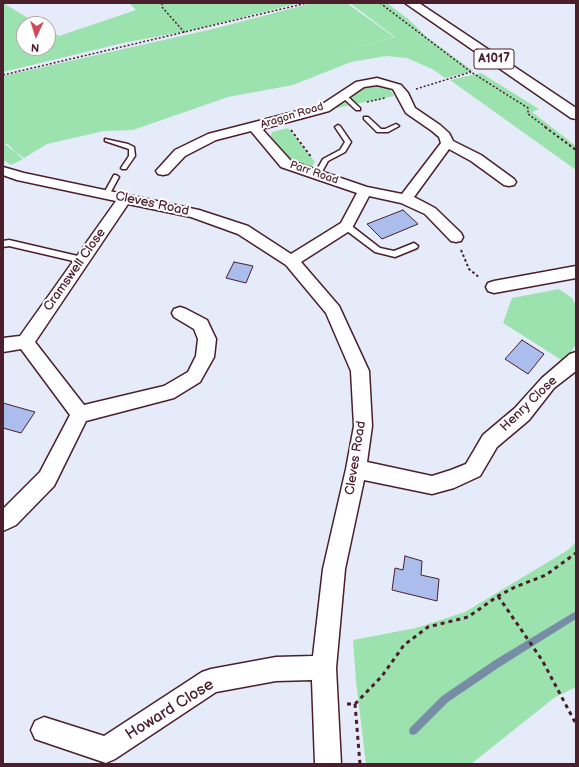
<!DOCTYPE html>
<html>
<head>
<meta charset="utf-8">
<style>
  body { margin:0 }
  #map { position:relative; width:579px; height:767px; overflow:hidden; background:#e6ebf9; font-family:"Balsamiq Sans",sans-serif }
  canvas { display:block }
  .frame { position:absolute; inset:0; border:4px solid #4a1f2b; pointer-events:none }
  .north { position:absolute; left:16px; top:16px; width:40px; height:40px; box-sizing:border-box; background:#fff; border:1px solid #b7a5aa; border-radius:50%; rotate:184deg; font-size:11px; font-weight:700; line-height:16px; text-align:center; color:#4a1f2b }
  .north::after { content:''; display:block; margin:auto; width:14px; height:18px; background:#d1495b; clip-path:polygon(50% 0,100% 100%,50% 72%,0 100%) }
</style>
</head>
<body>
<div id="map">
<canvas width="579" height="767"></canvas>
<div class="frame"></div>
<div class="north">N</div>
</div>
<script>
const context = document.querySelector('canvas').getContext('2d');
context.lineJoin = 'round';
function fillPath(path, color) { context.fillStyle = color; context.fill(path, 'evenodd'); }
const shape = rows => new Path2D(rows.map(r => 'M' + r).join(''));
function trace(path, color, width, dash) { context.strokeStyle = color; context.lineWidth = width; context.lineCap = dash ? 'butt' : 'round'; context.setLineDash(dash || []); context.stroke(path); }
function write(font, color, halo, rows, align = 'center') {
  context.font = font + ' "Balsamiq Sans",sans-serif'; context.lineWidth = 4; context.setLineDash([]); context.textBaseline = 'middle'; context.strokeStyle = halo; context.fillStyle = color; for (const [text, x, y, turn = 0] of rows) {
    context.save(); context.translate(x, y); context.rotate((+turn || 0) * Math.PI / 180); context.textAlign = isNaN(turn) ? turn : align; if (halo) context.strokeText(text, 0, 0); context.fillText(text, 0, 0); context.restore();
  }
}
fillPath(shape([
  [3,3,38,24,24,24,24,48,48,48,48,30,59,36,136,10,129,3,299,3,192,30,123,43,3,72],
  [312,3,347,3,394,37,333,54,395,37,350,3,387,3,408,19,428,38,473,71,445,78,434,70,407,58,386,56,351,62,293,85,228,97,133,130,104,131,47,144,24,158,15,152,8,144,5,144,23,159,11,165,3,160,3,76,217,28],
  [481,73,539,109,532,112,576,146,576,170,450,80],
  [369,85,386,86,390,89,394,96,332,109,363,87],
  [288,128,315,162,309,170,289,162,271,136,272,132],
  [559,289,572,298,576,306,576,344,570,354,563,361,503,323,512,298],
  [576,542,576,687,554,698,471,764,366,764,356,681,353,640,416,628,465,612,568,550]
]), '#9ce2ae');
fillPath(shape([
  [576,611,576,619,501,666,448,702,416,734,413,735,410,734,409,731,410,728,442,696,495,660,576,611]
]), '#778ca5');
const building = shape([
  [403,210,418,224,382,239,367,224,403,210],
  [234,262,253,266,246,283,226,278,234,262],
  [522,340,544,354,528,374,505,359,522,340],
  [3,403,35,412,21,433,3,428,3,403],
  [405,556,422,561,421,575,439,579,437,601,392,590,395,568,403,570,405,556]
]);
fillPath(building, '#aabdec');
trace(building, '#4a1f2b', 1);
const lane = shape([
  [341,94,345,94,360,108,360,110,356,110,341,96,341,94],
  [364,117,368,117,381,129,385,129,396,124,399,126,388,132,377,132,364,119,364,117],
  [338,125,340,126,351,142,345,152,328,161,319,177,315,177,314,175,323,159,340,150,345,142,335,127,338,125],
  [105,139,128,144,134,147,135,156,126,169,122,169,121,168,129,156,129,149,105,141,105,139],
  [114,175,116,175,119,177,108,197,104,197,103,195,114,175],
  [343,224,349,224,380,248,394,251,414,243,418,246,417,248,395,257,375,252,343,228,343,224],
  [9,240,82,257,86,260,82,263,9,246,3,247,3,241,9,240]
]);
const street = shape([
  [377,78,401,85,408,93,415,108,440,125,449,133,453,141,481,155,514,179,516,182,514,185,509,186,504,185,471,161,449,149,414,197,435,208,461,233,463,237,461,241,456,242,451,241,425,214,401,203,369,196,351,230,301,262,339,306,369,371,372,426,367,462,432,476,451,470,466,464,483,435,515,408,542,378,570,354,576,352,576,371,554,388,529,420,497,447,480,476,454,488,432,494,364,480,345,569,336,668,341,764,315,764,312,680,276,681,216,692,115,759,106,763,35,739,31,730,35,721,44,717,104,736,202,672,211,669,276,657,313,656,323,569,346,469,354,426,351,371,326,313,286,265,238,234,191,217,128,204,35,342,84,405,164,386,188,372,196,356,198,339,194,329,174,317,172,313,174,309,180,307,186,309,207,320,216,339,214,357,200,382,174,398,86,421,54,486,16,525,3,531,3,509,40,472,70,415,21,349,3,352,3,338,20,336,116,201,17,180,3,175,3,167,24,173,199,210,248,226,291,254,341,223,357,193,281,167,251,131,216,140,185,156,168,174,163,175,158,174,156,171,175,150,208,134,321,105,356,82,377,78],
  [377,85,393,89,406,113,432,131,439,137,441,143,402,194,367,187,291,161,262,129,329,111,364,87,377,85],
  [576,266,576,278,494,293,488,291,486,287,488,283,494,281,576,266]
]);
const primary = shape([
  [405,3,419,3,576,108,576,119,571,118,405,3]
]);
trace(lane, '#4a1f2b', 3);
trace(street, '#4a1f2b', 3);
trace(primary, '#4a1f2b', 3);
trace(shape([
  [162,3,162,7,185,33],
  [380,3,471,72,528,108,528,114,547,128],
  [3,75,307,3],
  [416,89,471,72],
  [367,102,385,98]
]), '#4a1f2b', 1.5, [2, 2]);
trace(shape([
  [545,127,576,150],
  [291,130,312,158],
  [461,250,469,269,480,278]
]), '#4a1f2b', 2, [2.5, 2.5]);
trace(shape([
  [498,596,542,660,576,724],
  [347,704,355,704,382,676,404,645,428,627,468,617,498,596,515,587,546,575,576,553],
  [355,704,360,764]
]), '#4a1f2b', 3, [4, 4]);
fillPath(lane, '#fff');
fillPath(street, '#fff');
fillPath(primary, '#fff');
write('11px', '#4a1f2b', '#fff', [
  ["Aragon Road",292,116,-17],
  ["Parr Road",314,173,19]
]);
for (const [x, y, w] of [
  [494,59,40]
]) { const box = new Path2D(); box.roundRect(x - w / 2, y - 10, w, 20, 3); context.fillStyle = '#fff'; context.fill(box); trace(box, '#4a1f2b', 1); }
write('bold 12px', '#4a1f2b', null, [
  ["A1017",494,59]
]);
write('13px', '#4a1f2b', '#fff', [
  ["Cleves Road",152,204,12],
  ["Cramswell Close",75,270,-55],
  ["Henry Close",529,404,-44],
  ["Cleves Road",356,458,-81]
]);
write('16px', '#4a1f2b', '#fff', [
  ["Howard Close",170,710,-32]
]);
</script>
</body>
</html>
